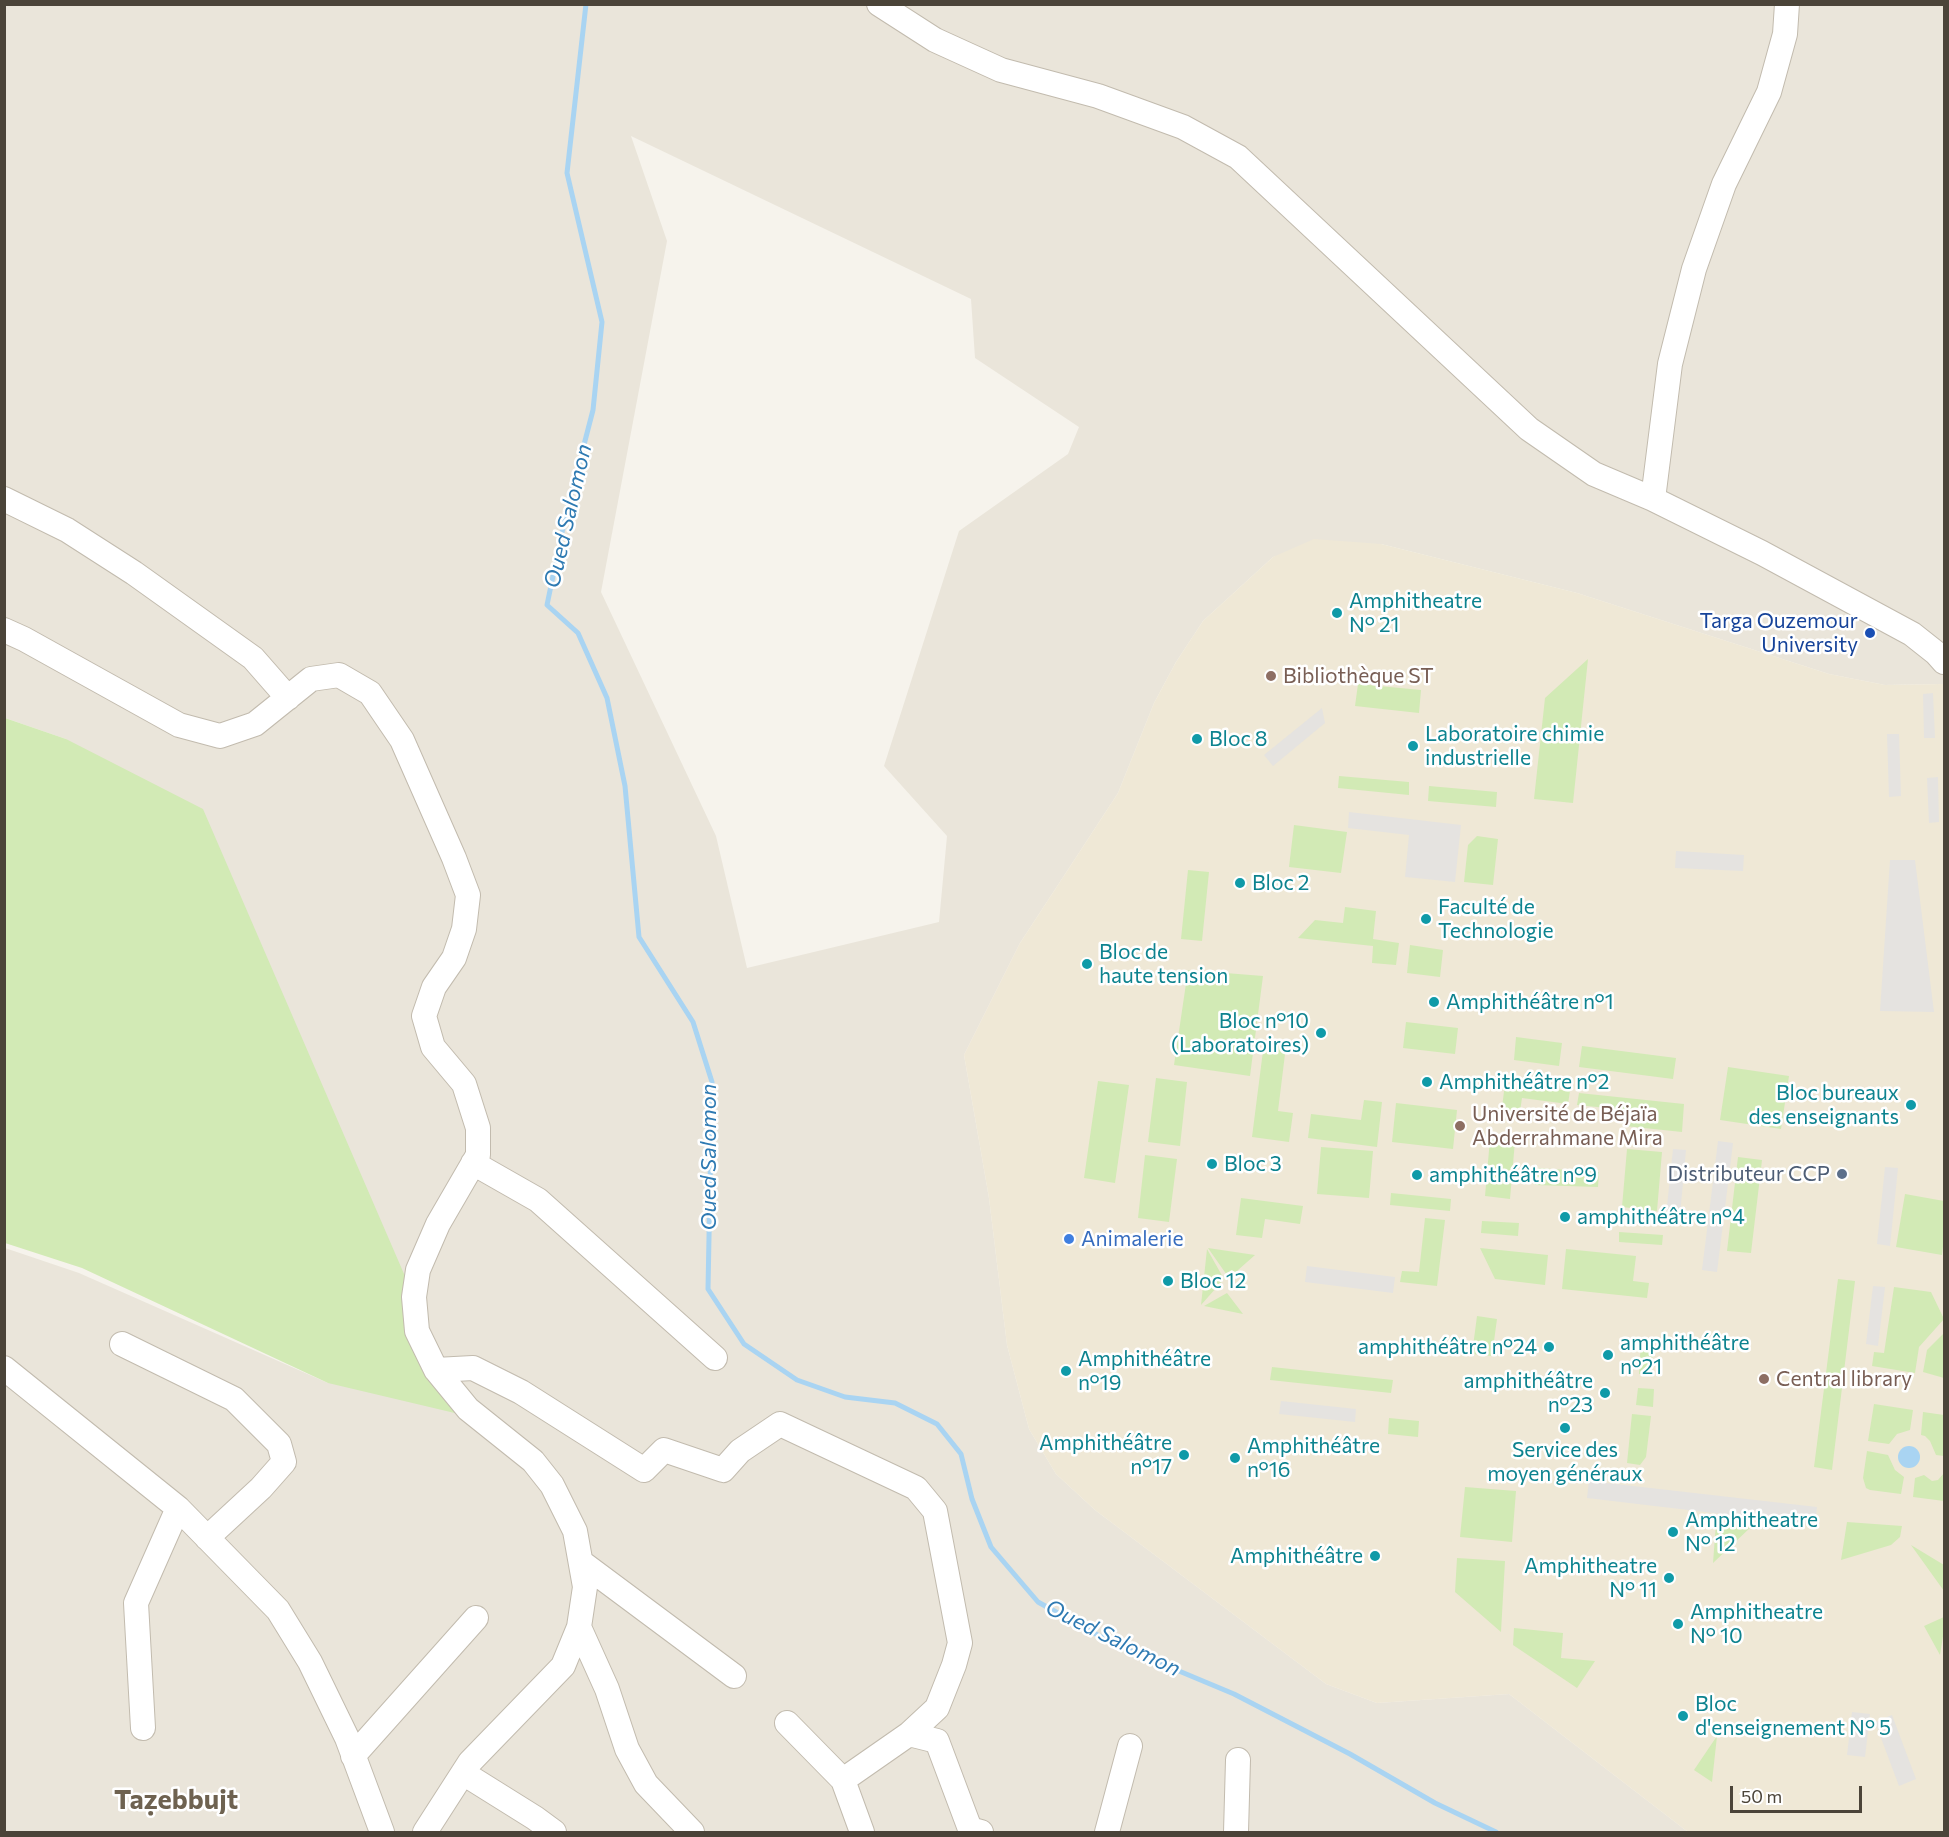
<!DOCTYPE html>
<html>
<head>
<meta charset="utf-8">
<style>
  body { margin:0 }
  #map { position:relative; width:1949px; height:1837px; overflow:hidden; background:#f6f3ec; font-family:Commissioner,sans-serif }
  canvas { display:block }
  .frame { position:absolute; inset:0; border:6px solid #4b4439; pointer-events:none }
  .scale { position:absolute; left:1730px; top:1786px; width:132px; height:27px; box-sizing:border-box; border:3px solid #4b4439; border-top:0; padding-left:8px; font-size:18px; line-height:21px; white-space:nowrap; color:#4b4439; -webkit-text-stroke:4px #fff; paint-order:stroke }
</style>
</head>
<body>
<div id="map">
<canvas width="1949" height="1837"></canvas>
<div class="frame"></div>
<div class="scale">50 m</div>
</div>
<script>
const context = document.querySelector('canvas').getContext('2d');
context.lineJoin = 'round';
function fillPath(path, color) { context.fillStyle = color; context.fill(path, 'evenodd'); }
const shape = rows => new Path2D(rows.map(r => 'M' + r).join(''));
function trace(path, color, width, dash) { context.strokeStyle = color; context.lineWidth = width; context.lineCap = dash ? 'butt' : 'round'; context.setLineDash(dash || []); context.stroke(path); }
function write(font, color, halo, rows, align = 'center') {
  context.font = font + ' Commissioner,sans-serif'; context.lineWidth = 5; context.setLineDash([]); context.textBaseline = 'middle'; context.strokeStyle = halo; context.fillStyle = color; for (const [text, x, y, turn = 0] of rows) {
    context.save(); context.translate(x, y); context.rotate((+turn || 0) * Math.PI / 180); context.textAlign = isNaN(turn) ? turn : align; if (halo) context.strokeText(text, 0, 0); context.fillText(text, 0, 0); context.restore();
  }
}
fillPath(shape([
  [5,5,1944,5,1944,684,1885,685,1829,674,1577,593,1381,544,1273,557,1203,621,1176,662,1154,703,1118,793,1020,943,964,1055,989,1198,1007,1345,1029,1429,1056,1474,1095,1510,1326,1684,1377,1703,1509,1694,1688,1832,1495,1832,1488,1830,1487,1832,5,1832,5,1248,79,1273,328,1383,66,739,5,718],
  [631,136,971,299,975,358,1079,427,1068,454,959,531,884,766,947,836,939,922,747,968,716,836,601,592,667,241]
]), '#eae5da');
fillPath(shape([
  [1314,539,1381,544,1577,593,1829,674,1885,685,1944,684,1944,1832,1688,1832,1509,1694,1377,1703,1326,1684,1095,1510,1056,1474,1029,1429,1007,1345,989,1198,964,1055,1020,943,1118,793,1154,703,1176,662,1203,621,1273,557]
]), '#efe8d6');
fillPath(shape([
  [1588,659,1573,803,1534,799,1545,698],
  [1358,684,1421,690,1419,713,1355,706],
  [5,718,66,739,203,809,414,1297,417,1331,480,1419,328,1383,82,1268,5,1243],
  [1339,776,1409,782,1409,795,1338,788],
  [1429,786,1497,792,1496,807,1428,801],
  [1294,825,1347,832,1341,873,1289,867],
  [1477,836,1498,839,1493,885,1464,882,1468,845],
  [1188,870,1209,872,1202,941,1181,939],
  [1345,907,1376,911,1373,939,1399,943,1396,965,1372,963,1373,946,1298,938,1315,920,1343,923],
  [1410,945,1443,950,1440,977,1407,973],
  [1188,970,1263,976,1250,1076,1174,1065],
  [1406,1022,1458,1028,1455,1054,1403,1048],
  [1516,1037,1562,1043,1559,1066,1514,1060],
  [1264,1043,1286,1046,1278,1111,1293,1113,1289,1142,1252,1137],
  [1582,1046,1676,1058,1673,1079,1579,1067],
  [1728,1067,1789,1076,1781,1129,1720,1120],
  [1156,1078,1187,1082,1180,1146,1148,1142],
  [1098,1081,1129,1085,1115,1183,1084,1178],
  [1505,1083,1570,1091,1568,1104,1522,1098,1519,1118,1501,1116],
  [1579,1093,1684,1104,1682,1132,1625,1126,1627,1110,1577,1105],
  [1364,1100,1382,1102,1377,1147,1308,1138,1311,1114,1361,1120],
  [1396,1103,1457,1110,1453,1149,1392,1142],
  [1490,1139,1515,1141,1510,1199,1485,1196],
  [1321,1147,1373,1151,1369,1198,1317,1194],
  [1627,1149,1662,1152,1657,1211,1622,1207],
  [1145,1155,1177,1159,1169,1222,1138,1218],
  [1738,1157,1762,1160,1751,1253,1727,1251],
  [1536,1168,1599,1172,1598,1187,1535,1185],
  [1391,1193,1451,1199,1450,1211,1390,1205],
  [1905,1194,1944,1201,1944,1238,1942,1255,1896,1247],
  [1241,1198,1303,1206,1300,1224,1265,1219,1262,1238,1236,1235],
  [1425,1218,1445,1220,1437,1286,1400,1282,1402,1271,1419,1272],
  [1482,1221,1519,1223,1518,1236,1481,1233],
  [1619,1232,1663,1235,1662,1245,1619,1242],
  [1208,1248,1255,1255,1229,1278],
  [1480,1248,1548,1255,1545,1285,1495,1279],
  [1207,1249,1224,1279,1201,1305],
  [1566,1249,1636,1256,1633,1281,1649,1283,1647,1298,1562,1289],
  [1838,1279,1855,1281,1832,1470,1814,1467],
  [1894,1287,1931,1292,1944,1319,1919,1347,1915,1373,1872,1366,1874,1352,1884,1353],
  [1227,1293,1243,1314,1204,1306],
  [1477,1316,1497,1319,1492,1356,1472,1354],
  [1944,1333,1944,1378,1923,1372,1927,1350],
  [1641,1340,1649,1340,1653,1345,1651,1375,1639,1374],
  [1272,1367,1393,1380,1391,1393,1270,1380],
  [1638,1388,1654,1389,1653,1407,1636,1405],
  [1874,1404,1913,1410,1910,1430,1897,1434,1889,1444,1868,1441],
  [1923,1412,1944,1415,1944,1456,1936,1455,1930,1441,1925,1436,1921,1435],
  [1632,1414,1651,1416,1646,1457,1640,1465,1627,1463],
  [1389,1418,1419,1421,1418,1437,1388,1434],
  [1867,1451,1888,1455,1895,1470,1904,1477,1901,1494,1870,1490,1866,1488,1863,1478],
  [1944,1473,1944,1501,1913,1497,1915,1478,1924,1475,1932,1481,1938,1480],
  [1465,1487,1516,1491,1512,1542,1460,1537],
  [1847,1522,1902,1526,1900,1537,1891,1545,1841,1560],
  [1716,1523,1752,1526,1713,1563],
  [1911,1545,1944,1565,1944,1591],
  [1457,1558,1505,1561,1501,1632,1455,1592],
  [1944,1617,1944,1630,1940,1655,1924,1626],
  [1514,1628,1563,1633,1561,1658,1595,1661,1577,1688,1513,1645],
  [1717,1736,1712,1782,1694,1770]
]), '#d2eab5');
fillPath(shape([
  [1933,693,1935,738,1924,738,1923,694],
  [1322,708,1325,723,1273,766,1264,755],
  [1887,734,1899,734,1901,796,1889,797],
  [1938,777,1939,822,1929,823,1927,778],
  [1349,812,1461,825,1455,882,1405,877,1409,835,1348,828],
  [1676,851,1744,855,1743,871,1675,868],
  [1890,860,1915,860,1934,1012,1880,1011],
  [1718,1141,1733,1143,1717,1272,1702,1270],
  [1673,1149,1686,1150,1679,1226,1665,1225],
  [1885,1167,1898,1168,1890,1246,1877,1244],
  [1307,1266,1395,1277,1393,1293,1305,1282],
  [1873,1286,1885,1287,1878,1346,1866,1344],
  [1281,1401,1356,1409,1355,1422,1279,1414],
  [1589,1481,1817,1507,1815,1525,1587,1498],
  [1852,1712,1870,1714,1865,1757,1847,1755],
  [1892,1715,1916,1779,1899,1786,1875,1722]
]), '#e5e3e0');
fillPath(shape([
  '1898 1457a11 11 0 1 1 22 0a11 11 0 1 1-22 0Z'
]), '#a9d4f2');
trace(shape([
  [586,4,567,173,602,322,593,410,565,518,547,605,578,633,607,698,625,786,639,937,693,1022,712,1082,708,1289,744,1344,797,1380,845,1397,895,1403,937,1424,961,1454,972,1499,991,1547,1038,1602,1112,1643,1234,1694,1350,1754,1435,1803,1496,1832]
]), '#a9d4f2', 5);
const minor = shape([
  [879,4,935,40,1001,70,1098,96,1183,127,1238,157,1529,429,1594,474,1653,499,1762,553,1912,634,1936,653,1944,662],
  [4,499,67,530,134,573,253,658,288,698],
  [1653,499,1670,364,1694,269,1724,184,1769,92,1785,34,1787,4],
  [4,630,24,639,179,725,220,736,255,724,311,679,339,675,370,693,402,740,454,858,468,895,464,929,454,958,434,987,424,1016,433,1047,464,1084,478,1128,478,1155,438,1224,418,1270,414,1297,417,1331,436,1370,468,1409,533,1461,552,1485,575,1531,585,1587,579,1627,563,1666,470,1762,425,1832],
  [473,1163,538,1200,715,1358],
  [122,1344,234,1399,279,1444,284,1462,261,1488,207,1538],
  [4,1368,178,1508,278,1610,310,1662,347,1738,382,1832],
  [436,1370,473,1368,521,1392,644,1470,664,1450,723,1470,740,1451,780,1424,916,1488,935,1511,960,1643,954,1665,937,1708,909,1734],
  [581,1562,734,1676],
  [579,1627,607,1689,627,1749,646,1784,692,1832],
  [787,1723,843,1780,862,1832],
  [143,1728,136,1603,178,1508],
  [353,1756,476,1618],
  [463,1773,535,1818,554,1832],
  [843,1780,909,1734,937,1741,970,1829,981,1832],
  [1107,1832,1130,1746],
  [1236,1832,1238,1760]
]);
trace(minor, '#c2bbae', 26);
trace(minor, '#fff', 24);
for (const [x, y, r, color] of [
  [1337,613,6,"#0f9aa8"],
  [1870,633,6,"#1a4fb4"],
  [1271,676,6,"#8d6e63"],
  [1197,739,6,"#0f9aa8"],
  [1413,746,6,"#0f9aa8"],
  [1240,883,6,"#0f9aa8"],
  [1426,919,6,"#0f9aa8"],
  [1087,964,6,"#0f9aa8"],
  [1434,1002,6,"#0f9aa8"],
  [1321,1033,6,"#0f9aa8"],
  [1427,1082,6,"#0f9aa8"],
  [1911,1105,6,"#0f9aa8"],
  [1460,1126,6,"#8d6e63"],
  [1212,1164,6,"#0f9aa8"],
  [1842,1174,6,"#5c6f8a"],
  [1417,1175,6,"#0f9aa8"],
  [1565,1217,6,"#0f9aa8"],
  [1069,1239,6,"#3f7fe0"],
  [1168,1281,6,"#0f9aa8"],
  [1549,1347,6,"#0f9aa8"],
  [1608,1355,6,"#0f9aa8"],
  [1066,1371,6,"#0f9aa8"],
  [1764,1379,6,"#8d6e63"],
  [1605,1393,6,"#0f9aa8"],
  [1565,1428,6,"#0f9aa8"],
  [1184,1455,6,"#0f9aa8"],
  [1235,1458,6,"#0f9aa8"],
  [1673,1532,6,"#0f9aa8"],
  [1375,1556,6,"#0f9aa8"],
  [1669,1578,6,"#0f9aa8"],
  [1678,1624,6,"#0f9aa8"],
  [1683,1716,6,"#0f9aa8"]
]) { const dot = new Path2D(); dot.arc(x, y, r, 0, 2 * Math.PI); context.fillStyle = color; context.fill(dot); trace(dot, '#fff', 2); }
write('21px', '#0d838f', '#fff', [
  ["Amphitheatre",1349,601],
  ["N° 21",1349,625],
  ["Laboratoire chimie",1425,734],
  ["industrielle",1425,758],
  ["Bloc 8",1209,739],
  ["Bloc 2",1252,883],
  ["Faculté de",1438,907],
  ["Technologie",1438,931],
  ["Bloc de",1099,952],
  ["haute tension",1099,976],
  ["Amphithéâtre n°1",1446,1002],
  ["Bloc n°10",1309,1021,"right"],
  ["(Laboratoires)",1309,1045,"right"],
  ["Amphithéâtre n°2",1439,1082],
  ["Bloc bureaux",1899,1093,"right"],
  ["des enseignants",1899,1117,"right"],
  ["Bloc 3",1224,1164],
  ["amphithéâtre n°9",1429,1175],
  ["amphithéâtre n°4",1577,1217],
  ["Bloc 12",1180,1281],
  ["amphithéâtre",1620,1343],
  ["n°21",1620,1367],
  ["amphithéâtre n°24",1537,1347,"right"],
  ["Amphithéâtre",1078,1359],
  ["n°19",1078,1383],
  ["amphithéâtre",1593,1381,"right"],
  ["n°23",1593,1405,"right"],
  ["Amphithéâtre",1172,1443,"right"],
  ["n°17",1172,1467,"right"],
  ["Amphithéâtre",1247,1446],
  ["n°16",1247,1470],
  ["Service des",1565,1450,"center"],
  ["moyen généraux",1565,1474,"center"],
  ["Amphitheatre",1685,1520],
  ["N° 12",1685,1544],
  ["Amphithéâtre",1363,1556,"right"],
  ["Amphitheatre",1657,1566,"right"],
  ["N° 11",1657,1590,"right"],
  ["Amphitheatre",1690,1612],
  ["N° 10",1690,1636],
  ["Bloc",1695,1704],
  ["d'enseignement N° 5",1695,1728]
], 'left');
write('21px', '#164399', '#fff', [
  ["Targa Ouzemour",1858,621],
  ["University",1858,645]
], 'right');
write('21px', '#785e54', '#fff', [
  ["Bibliothèque ST",1283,676],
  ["Université de Béjaïa",1472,1114],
  ["Abderrahmane Mira",1472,1138],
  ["Central library",1776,1379]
], 'left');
write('21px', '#4e5e75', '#fff', [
  ["Distributeur CCP",1830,1174]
], 'right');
write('21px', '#366cbe', '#fff', [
  ["Animalerie",1081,1239]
], 'left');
write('italic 22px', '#2e7ab2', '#fff', [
  ["Oued Salomon",568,516,-77],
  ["Oued Salomon",709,1157,-90],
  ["Oued Salomon",1113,1638,26]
]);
write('bold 27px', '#6e6250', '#fff', [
  ["Taẓebbujt",176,1800]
]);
</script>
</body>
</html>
